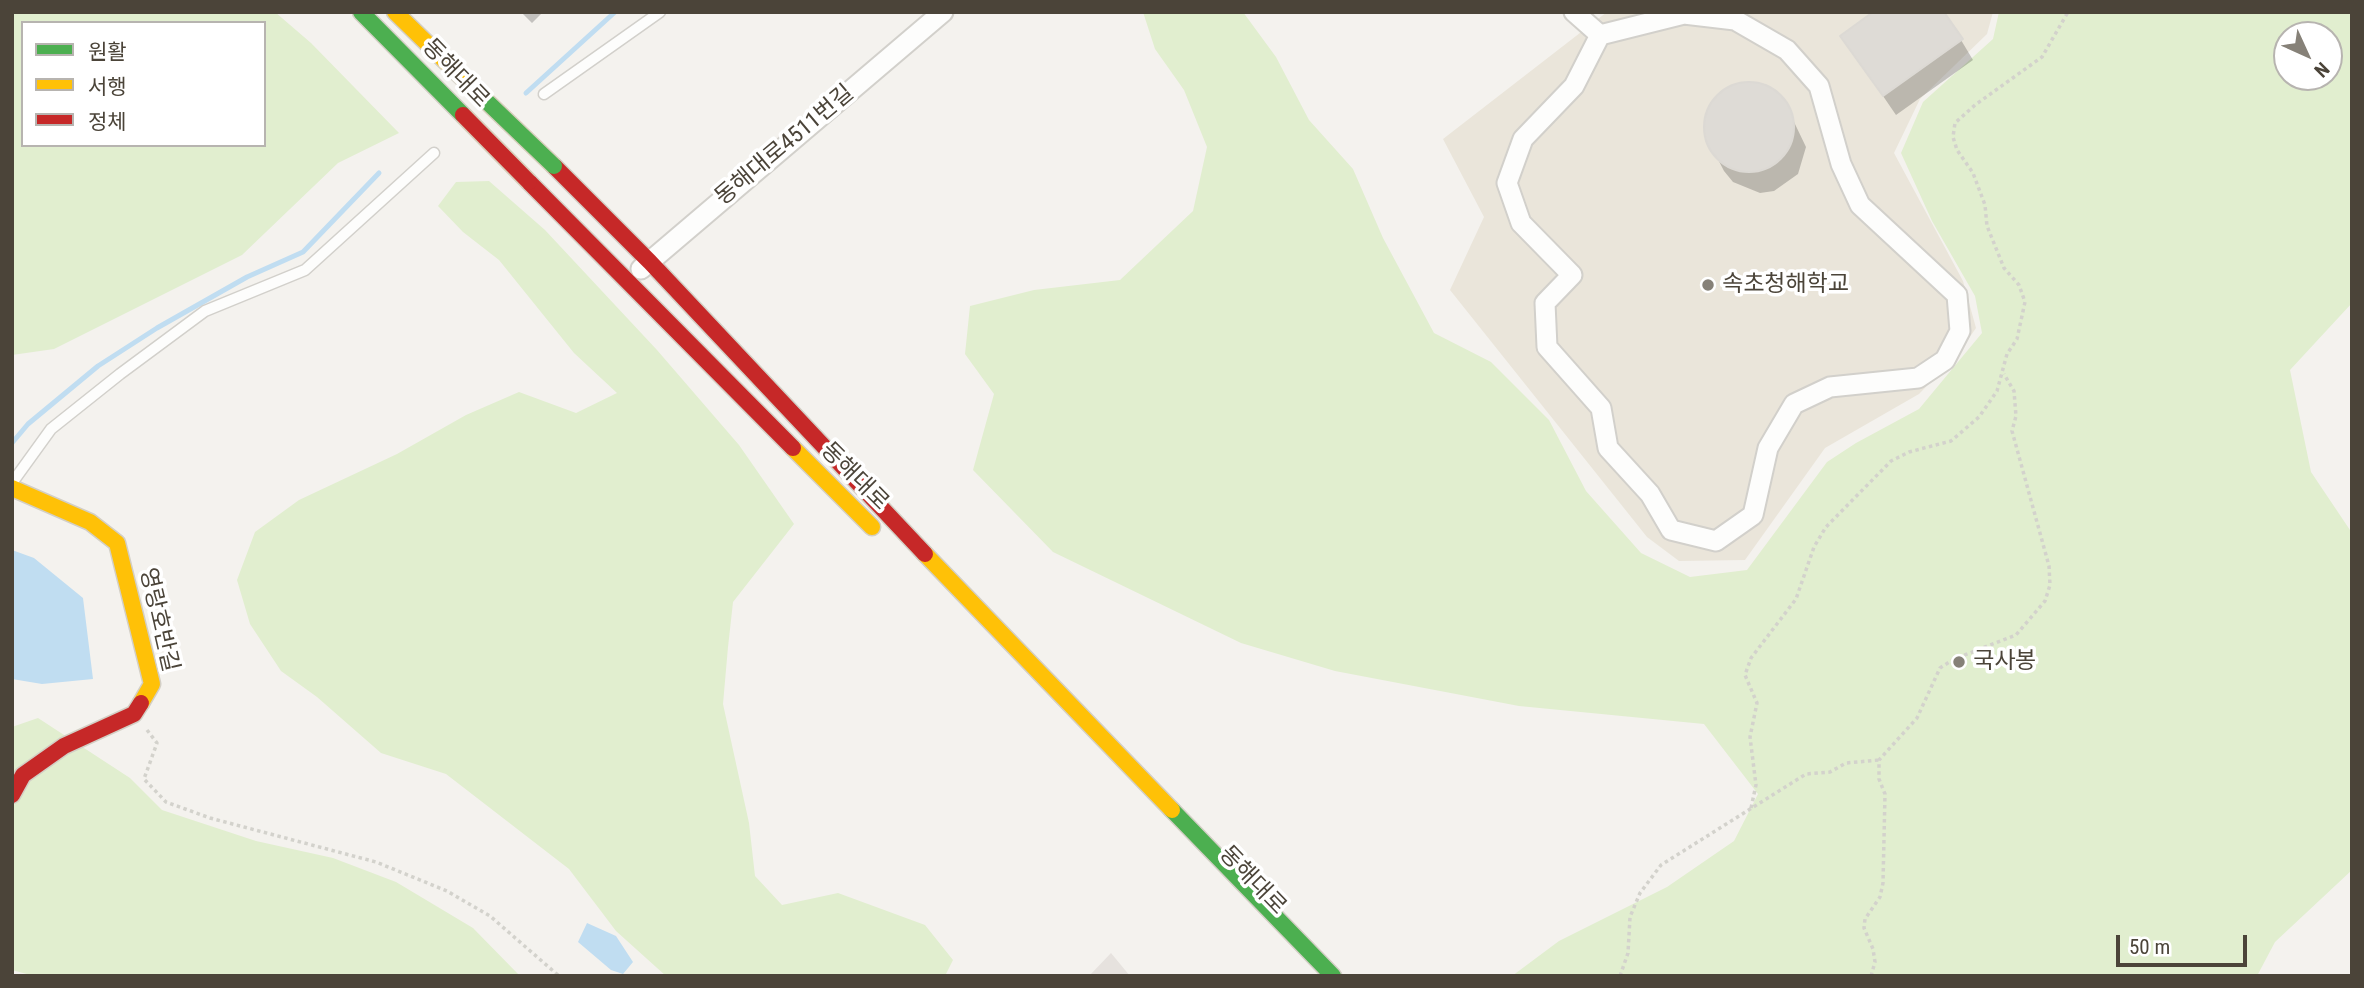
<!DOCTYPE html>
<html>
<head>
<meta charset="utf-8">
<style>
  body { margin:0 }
  #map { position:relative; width:2364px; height:988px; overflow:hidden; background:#f4f2ee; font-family:"Roboto Condensed","Noto Sans KR",sans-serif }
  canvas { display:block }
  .frame { position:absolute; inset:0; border:14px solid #4b4439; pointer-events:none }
  .legend { position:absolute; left:21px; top:21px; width:245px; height:126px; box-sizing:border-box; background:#fff; border:2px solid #b7b4b0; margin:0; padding:9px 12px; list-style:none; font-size:21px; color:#4b4439 }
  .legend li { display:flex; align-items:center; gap:14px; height:35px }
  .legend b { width:35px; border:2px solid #b7b4b0 }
  .north { position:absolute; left:2273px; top:21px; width:70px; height:70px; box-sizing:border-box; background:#fff; border:2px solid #b7b4b0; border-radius:50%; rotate:135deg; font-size:19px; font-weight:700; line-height:28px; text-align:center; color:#4b4439 }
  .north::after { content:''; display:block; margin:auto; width:24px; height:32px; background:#868178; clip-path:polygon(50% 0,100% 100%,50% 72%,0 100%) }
  .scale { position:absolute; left:2116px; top:935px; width:131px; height:32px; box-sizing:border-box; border:4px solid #4b4439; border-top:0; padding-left:9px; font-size:21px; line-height:24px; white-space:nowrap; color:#4b4439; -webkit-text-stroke:5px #fff; paint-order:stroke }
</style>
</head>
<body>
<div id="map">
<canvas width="2364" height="988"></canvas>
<div class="frame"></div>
<ul class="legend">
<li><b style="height:9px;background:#4caf50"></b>원활</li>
<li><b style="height:9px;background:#ffc107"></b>서행</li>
<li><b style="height:9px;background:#c62828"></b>정체</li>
</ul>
<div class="north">N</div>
<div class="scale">50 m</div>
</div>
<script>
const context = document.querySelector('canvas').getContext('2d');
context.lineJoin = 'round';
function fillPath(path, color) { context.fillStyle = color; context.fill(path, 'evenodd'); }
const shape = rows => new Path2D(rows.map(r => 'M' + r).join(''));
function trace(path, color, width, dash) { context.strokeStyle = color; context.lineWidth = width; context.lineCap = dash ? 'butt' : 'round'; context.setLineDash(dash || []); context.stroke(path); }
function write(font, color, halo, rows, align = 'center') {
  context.font = font + ' "Roboto Condensed","Noto Sans KR",sans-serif'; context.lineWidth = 7; context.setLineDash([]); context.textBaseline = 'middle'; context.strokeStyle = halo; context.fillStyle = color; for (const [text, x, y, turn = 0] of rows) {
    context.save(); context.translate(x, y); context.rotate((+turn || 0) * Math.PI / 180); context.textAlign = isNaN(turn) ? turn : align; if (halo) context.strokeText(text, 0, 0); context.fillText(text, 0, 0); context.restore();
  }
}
fillPath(shape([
  [1111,953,1130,976,1089,976]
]), '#e6e2de');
fillPath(shape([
  [1607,12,1993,12,1987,34,1920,99,1894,153,1963,281,1976,328,1958,354,1919,394,1825,448,1745,560,1679,561,1647,537,1450,290,1484,217,1443,139]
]), '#eae5da');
fillPath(shape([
  [12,12,275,12,311,43,399,133,338,163,242,255,54,349,12,355],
  [23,23,264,23,264,145,23,145],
  [1143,12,1243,12,1276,57,1309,120,1353,169,1383,238,1434,333,1491,362,1549,420,1586,491,1641,553,1690,577,1747,570,1827,462,1856,443,1919,409,1982,333,1975,296,1932,221,1901,153,1923,102,1993,39,1999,12,2352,12,2352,303,2290,370,2311,472,2352,533,2352,870,2275,942,2257,976,1512,976,1559,941,1667,887,1734,841,1758,794,1704,724,1519,706,1335,671,1241,643,1053,552,973,470,994,394,965,354,970,306,1034,290,1120,280,1193,211,1207,147,1184,90,1155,49],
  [2287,35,2329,35,2329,77,2287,77],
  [489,181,545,230,657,350,739,445,794,524,733,602,728,647,723,704,749,823,755,876,782,905,838,893,925,925,953,960,945,976,666,976,616,931,569,869,446,774,381,753,317,697,281,671,250,624,237,580,255,532,299,500,397,454,466,415,519,392,576,413,617,393,574,353,499,260,463,232,438,206,456,182],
  [38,718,130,778,162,810,256,841,333,858,396,882,473,928,520,976,34,976,12,970,12,727]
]), '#e1eecf');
fillPath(shape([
  [12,550,34,558,83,598,93,679,42,684,12,679],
  [587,923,616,936,633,962,623,974,611,970,578,942]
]), '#c0ddf1');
fillPath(shape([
  [521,12,543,12,532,23],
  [1842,36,1961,40,1973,60,1896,115],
  [1745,84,1759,84,1783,99,1806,147,1798,174,1774,191,1760,193,1733,182,1724,171,1706,136,1706,121,1710,107,1731,87]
]), '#0003');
trace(shape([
  [526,93,615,12],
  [12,443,28,424,98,366,157,328,247,277,303,252,379,173]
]), '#c0ddf1', 5);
const building = shape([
  [1873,12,1944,12,1963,39,1883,96,1840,36,1873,12],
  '1704 127a45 45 0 1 1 90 0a45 45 0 1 1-90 0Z'
]);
fillPath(building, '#dedbd6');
trace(building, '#dcd9d4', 2);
const lane = shape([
  [544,94,660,12],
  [12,483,51,429,120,374,205,311,305,270,434,153]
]);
const street = shape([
  [1574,12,1600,35],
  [1684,14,1735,20,1787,50,1819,86,1841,164,1860,205,1957,295,1960,331,1945,360,1918,378,1830,387,1794,404,1768,448,1753,515,1716,541,1671,530,1650,494,1608,448,1601,408,1547,347,1545,303,1572,275,1521,223,1507,183,1523,139,1574,86,1600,35,1684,14],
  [641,269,943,12]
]);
const fast = shape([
  [361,12,463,115],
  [1172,810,1333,976]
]);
const slow = shape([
  [395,12,480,95],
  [793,448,872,527],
  [12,488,90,522,117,543,152,684,141,703],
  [925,554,1172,810]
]);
const jam = shape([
  [554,166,650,262,925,554],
  [529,182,793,448],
  [12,795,23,775,64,746,134,714,141,703]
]);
trace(lane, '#d2d0cb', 13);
trace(street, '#d2d0cb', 23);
trace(fast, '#d3cfc5', 19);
trace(slow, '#d3cfc5', 19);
trace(jam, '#d3cfc5', 19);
trace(shape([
  [147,730,157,743,144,779,166,802,210,818,376,862,447,891,490,916,559,976],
  [1751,808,1756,785,1750,737,1757,703,1745,675,1751,658,1796,599,1814,547,1826,527,1891,461,1909,452,1951,441,1979,417,1997,391,2007,354,2017,339,2025,302,2019,285,2004,268,1987,226,1985,205,1973,173,1957,150,1953,137,1955,123,1975,105,2042,57,2068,12],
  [1620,976,1628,953,1630,917,1640,893,1661,865,1806,774,1830,772,1846,763,1879,760],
  [1871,976,1875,962,1873,949,1864,928,1865,919,1880,897,1883,883,1885,794,1879,779,1879,760,1917,718,1940,668,1954,659,2016,635,2045,601,2050,585,2049,566,2012,431,2016,416,2014,391,2004,374]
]), '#d3d2cc', 3.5, [3.5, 3.5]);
trace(lane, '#fdfdfc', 10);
trace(street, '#fdfdfc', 19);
trace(fast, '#4caf50', 16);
trace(slow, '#ffc107', 16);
trace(jam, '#c62828', 16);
const fastBridge = shape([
  [480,95,554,166]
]);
const jamBridge = shape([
  [463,115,529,182]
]);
trace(fastBridge, '#d6cebb', 19, []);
trace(jamBridge, '#d6cebb', 19, []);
trace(fastBridge, '#4caf50', 16);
trace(jamBridge, '#c62828', 16);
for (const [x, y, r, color] of [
  [1708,285,7,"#868178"],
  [1959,662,7,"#868178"]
]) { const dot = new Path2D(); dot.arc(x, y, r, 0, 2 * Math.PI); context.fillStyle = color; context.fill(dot); trace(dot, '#fff', 2.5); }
write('23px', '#4b4439', '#fff', [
  ["동해대로",455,74,46],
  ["동해대로4511번길",785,146,-40],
  ["동해대로",854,477,45],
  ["영랑호반길",158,620,77],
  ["동해대로",1252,881,46]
]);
write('23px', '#4b4439', '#fff', [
  ["속초청해학교",1722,285],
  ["국사봉",1973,662]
], 'left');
</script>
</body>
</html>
